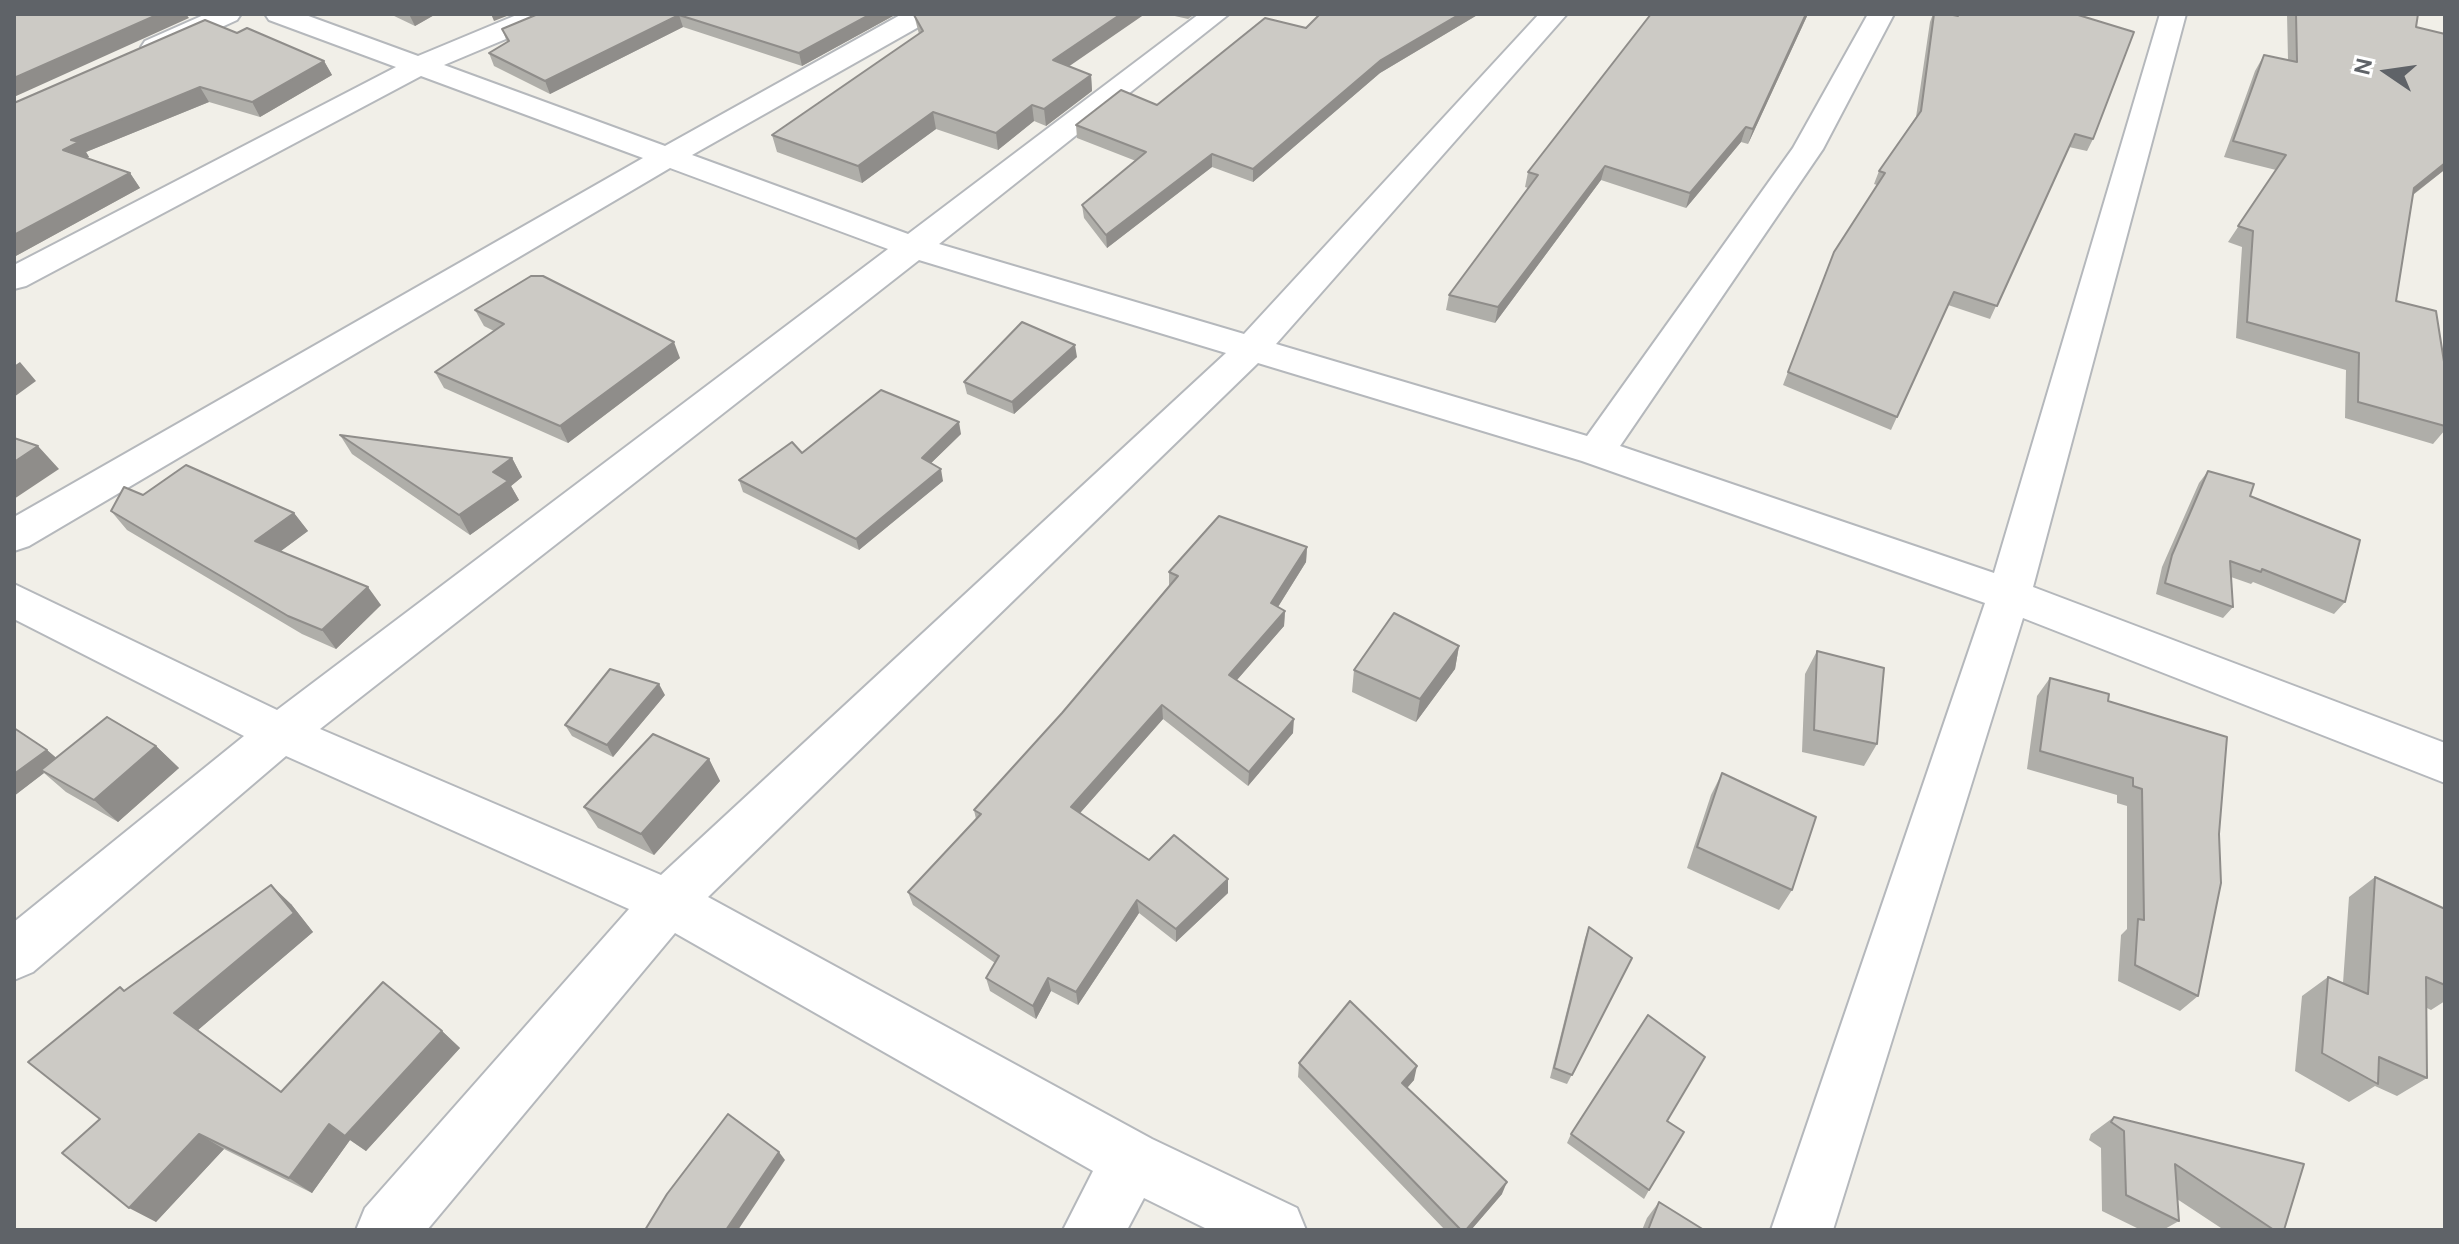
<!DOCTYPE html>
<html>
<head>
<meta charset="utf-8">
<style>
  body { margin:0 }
  #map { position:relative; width:2459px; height:1244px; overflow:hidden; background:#f1efe8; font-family:"DM Sans",sans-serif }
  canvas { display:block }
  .frame { position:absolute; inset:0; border:16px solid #5f6368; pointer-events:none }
  .north { position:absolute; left:2347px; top:32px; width:80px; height:80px; -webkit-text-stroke:6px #fff; paint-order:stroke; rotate:283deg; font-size:22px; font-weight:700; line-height:32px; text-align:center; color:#5f6368 }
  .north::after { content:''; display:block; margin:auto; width:28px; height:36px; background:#5f6368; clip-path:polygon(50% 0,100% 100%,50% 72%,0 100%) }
</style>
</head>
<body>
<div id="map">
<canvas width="2459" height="1244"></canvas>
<div class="frame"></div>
<div class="north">N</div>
</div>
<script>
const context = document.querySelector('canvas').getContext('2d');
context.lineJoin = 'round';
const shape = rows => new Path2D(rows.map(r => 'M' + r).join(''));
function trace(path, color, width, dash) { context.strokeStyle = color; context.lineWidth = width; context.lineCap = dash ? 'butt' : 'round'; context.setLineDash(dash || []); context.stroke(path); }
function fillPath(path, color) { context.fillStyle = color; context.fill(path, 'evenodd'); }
const minor = shape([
  [206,14,241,14,237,20,165,53,155,55,145,53,141,47,145,41,206,14],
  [265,14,303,14,418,56,519,14,555,14,551,20,444,65,665,146,902,14,935,14,931,20,692,155,908,234,1199,14,1229,14,939,244,1244,334,1539,14,1567,14,1276,344,1587,436,1793,148,1868,14,1894,14,1823,149,1620,446,1994,573,2160,14,2186,14,2033,587,2445,743,2445,783,2023,618,1833,1230,1771,1230,1985,603,1582,461,1258,363,708,897,1152,1139,1297,1208,1306,1230,1209,1230,1144,1198,1127,1230,1063,1230,1093,1171,675,933,427,1230,356,1230,365,1208,629,909,286,756,33,972,14,980,14,922,244,736,14,619,14,584,277,710,888,249,670,168,29,546,14,551,14,517,643,158,421,76,26,286,14,289,14,265,396,67,269,20,265,14],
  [919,260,1226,353,661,875,320,729,919,260]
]);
trace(minor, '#b5b8bc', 4);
fillPath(minor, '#fff');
fillPath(shape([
  [390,14,436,14,415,26],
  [539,14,893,16,802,66,683,27,550,94,494,66,489,53,507,42,502,29],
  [1166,14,1195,14,1188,19],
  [1320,14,1479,14,1380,73,1253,182,1212,167,1107,248,1084,218,1082,205,1136,161,1077,138,1076,125,1157,105,1306,28],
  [1651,14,1808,14,1748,144,1741,142,1686,208,1601,180,1495,323,1446,310,1449,295,1528,188,1525,187,1528,172],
  [1933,14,1948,14,1957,16,1957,14,2075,14,2093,139,2087,151,2069,147,1990,319,1948,305,1891,430,1783,385,1834,252,1877,185,1874,184,1879,171,1916,117,1930,22],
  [2287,14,2418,14,2416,27,2443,171,2413,195,2396,301,2445,368,2445,430,2433,444,2345,418,2346,370,2236,338,2242,247,2228,242,2276,170,2224,157,2255,71,2264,55,2288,60],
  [914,15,1069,66,1091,75,1092,91,1046,126,1034,121,998,150,936,129,862,183,777,152,772,135,919,34],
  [237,33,324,61,332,75,260,117,209,102,86,152,89,157,87,158,130,173,140,188,14,257,14,103],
  [475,310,680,358,568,443,444,388,435,372,494,331,484,326],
  [1077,357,1014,414,967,394,964,382],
  [961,434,931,463,943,481,859,550,743,492,739,480,802,453],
  [340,435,512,458,522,477,511,486,519,500,470,535,352,454],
  [2208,471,2250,496,2345,602,2334,614,2253,582,2251,584,2231,577,2233,607,2223,618,2156,594,2162,567,2199,483],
  [143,495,294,513,308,531,281,551,381,605,336,649,302,634,127,530,111,511],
  [1307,547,1306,562,1278,607,1285,611,1284,626,1237,680,1293,733,1248,786,1163,719,1080,813,1149,860,1228,893,1176,942,1139,913,1078,1005,1051,991,1036,1019,990,991,986,978,995,963,913,905,908,892,976,819,974,810,1062,713,1169,586,1169,572],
  [1459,646,1455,669,1416,722,1352,692,1354,670],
  [1817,651,1877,744,1864,766,1802,752,1805,674],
  [2050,678,2108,701,2227,737,2198,996,2180,1011,2118,981,2121,935,2127,929,2127,806,2117,803,2117,795,2027,769,2037,696],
  [665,695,613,757,572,736,565,725],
  [14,728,47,750,56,758,156,746,179,768,118,822,66,792,44,773,14,796],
  [709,759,720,781,654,855,598,828,584,807],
  [1722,773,1792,890,1779,910,1687,868,1711,795],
  [2375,877,2445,909,2445,1001,2431,1010,2427,1008,2427,1078,2397,1096,2375,1086,2349,1102,2295,1071,2302,996,2328,977,2343,983,2349,897],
  [291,904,313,932,198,1030,281,1092,442,1031,460,1048,366,1151,350,1140,312,1193,224,1149,156,1222,100,1119,125,990],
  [1589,927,1632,958,1567,1084,1550,1078,1585,938],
  [1299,1063,1414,1080,1407,1088,1502,1194,1471,1230,1445,1230,1298,1077],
  [2114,1117,2284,1230,2224,1230,2177,1199,2179,1221,2163,1230,2141,1230,2102,1211,2101,1148,2089,1140,2091,1134],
  [1667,1121,1649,1190,1644,1199,1567,1143,1571,1134],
  [1659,1202,1704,1230,1642,1230,1647,1218]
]), '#afaea9');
fillPath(shape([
  [159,14,186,14,189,18,14,97,14,78],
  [409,14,436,14,415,26],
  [491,14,512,14,494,21],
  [871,14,893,14,893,16,802,66,799,53],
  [1121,14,1145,14,1055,76,1053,60],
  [1460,14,1479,14,1380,73,1253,182,1253,169,1381,60],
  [1806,14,1808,14,1748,144,1753,129],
  [679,15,683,27,550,94,545,81],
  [324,61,332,75,260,117,252,102],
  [1091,75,1092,91,1046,126,1044,109],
  [200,87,209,102,86,152,89,157,73,165,63,150,71,140],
  [1032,105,1034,121,998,150,996,133],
  [933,112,936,129,862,183,858,166],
  [1746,127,1741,142,1686,208,1690,193],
  [1212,154,1212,167,1107,248,1106,235],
  [2445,163,2445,168,2443,171,2402,203,2414,188],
  [1605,166,1601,180,1495,323,1498,307],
  [130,173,140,188,14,257,14,235],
  [674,342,680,358,568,443,560,426],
  [1075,345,1077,357,1014,414,1012,402],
  [20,362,36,381,14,397,14,366],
  [959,422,961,434,924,470,922,458],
  [38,446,59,469,14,499,14,462],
  [512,458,522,477,511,486,519,500,470,535,459,515,493,472],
  [941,469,943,481,859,550,856,539],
  [294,513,308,531,270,559,255,541],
  [1307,547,1306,562,1271,618,1271,603],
  [368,587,381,605,336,649,322,630],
  [1285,611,1284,626,1229,689,1229,675],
  [1459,646,1455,669,1416,722,1420,699],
  [659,684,665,695,613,757,607,745],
  [1162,705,1163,719,1073,821,1071,807],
  [1294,719,1293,733,1248,786,1249,772],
  [156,746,179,768,118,822,94,800],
  [47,750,60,761,41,770,44,773,14,796,14,774],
  [709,759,720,781,654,855,641,834],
  [1228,879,1228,893,1176,942,1176,929],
  [271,885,291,904,313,932,198,1030,174,1013],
  [1137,900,1139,913,1078,1005,1076,992],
  [1048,978,1051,991,1036,1019,1033,1006],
  [442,1031,460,1048,366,1151,350,1140,312,1193,289,1178,329,1124],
  [1417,1066,1414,1080,1399,1097,1402,1083],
  [199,1134,224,1149,156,1222,129,1208],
  [779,1152,785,1160,738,1230,726,1230],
  [1507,1182,1502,1194,1471,1230,1466,1230]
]), '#8f8d8a');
const building = shape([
  [14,14,159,14,14,78,14,14],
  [538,14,871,14,799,53,679,15,545,81,489,53,509,41,502,29,538,14],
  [917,14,1121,14,1053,60,1091,75,1044,109,1032,105,996,133,933,112,858,166,772,135,923,31,914,15,917,14],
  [1320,14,1460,14,1381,60,1253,169,1212,154,1106,235,1082,205,1146,152,1076,125,1121,90,1157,105,1265,18,1306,28,1320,14],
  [1651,14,1806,14,1753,129,1746,127,1690,193,1605,166,1498,307,1449,295,1538,175,1528,172,1651,14],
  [1934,14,1948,14,1958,16,1958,14,2075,14,2134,32,2093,139,2075,134,1997,306,1954,292,1897,417,1788,372,1834,252,1885,173,1879,171,1921,111,1934,14],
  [2296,14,2418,14,2416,27,2445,34,2445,163,2414,188,2396,301,2436,311,2445,368,2445,426,2358,402,2359,353,2247,322,2253,231,2238,226,2286,155,2233,141,2264,55,2297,62,2296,14],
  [205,20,237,33,247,28,324,61,252,102,200,87,71,140,79,142,63,150,130,173,14,235,14,103,205,20],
  [531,276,543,276,674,342,560,426,435,372,504,324,475,310,531,276],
  [1022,322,1075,345,1012,402,964,382,1022,322],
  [881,390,959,422,922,458,941,469,856,539,739,480,792,442,802,453,881,390],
  [340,435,512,458,493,472,508,481,459,515,340,435],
  [14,438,38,446,14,462,14,438],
  [186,465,294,513,255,541,368,587,322,630,288,616,111,511,124,487,143,495,186,465],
  [2208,471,2254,484,2250,496,2360,540,2345,602,2262,569,2261,572,2230,561,2233,607,2165,583,2172,555,2208,471],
  [1219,516,1307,547,1271,603,1285,611,1229,675,1294,719,1249,772,1162,705,1071,807,1149,860,1174,835,1228,879,1176,929,1137,900,1076,992,1048,978,1033,1006,986,978,999,956,908,892,981,814,974,810,1062,713,1178,576,1169,572,1219,516],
  [1394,613,1459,646,1420,699,1354,670,1394,613],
  [1817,651,1884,668,1877,744,1814,730,1817,651],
  [610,669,659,684,607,745,565,725,610,669],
  [2050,678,2109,694,2108,701,2227,737,2219,834,2221,883,2198,996,2135,965,2138,919,2144,920,2142,789,2133,786,2133,778,2040,751,2050,678],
  [107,717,156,746,94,800,41,770,107,717],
  [14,728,47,750,14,774,14,728],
  [653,734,709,759,641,834,584,807,653,734],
  [1722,773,1816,817,1792,890,1697,847,1722,773],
  [2375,877,2445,909,2445,985,2426,977,2427,1078,2379,1057,2378,1084,2322,1053,2328,977,2368,994,2375,877],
  [271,885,294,913,174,1013,281,1092,383,982,442,1031,345,1136,329,1124,289,1178,199,1134,129,1208,62,1153,100,1119,28,1062,120,987,124,991,271,885],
  [1589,927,1632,958,1572,1075,1554,1068,1589,927],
  [1350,1001,1417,1066,1402,1083,1507,1182,1466,1230,1461,1230,1299,1063,1350,1001],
  [1648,1015,1705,1057,1667,1121,1684,1132,1649,1190,1571,1134,1648,1015],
  [728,1114,779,1152,726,1230,645,1230,667,1194,728,1114],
  [2114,1117,2304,1164,2284,1230,2274,1230,2175,1164,2179,1221,2126,1195,2124,1131,2111,1122,2114,1117],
  [1659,1202,1704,1230,1648,1230,1659,1202]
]);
fillPath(building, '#cccac5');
trace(building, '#8f8d8a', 2);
</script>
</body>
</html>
